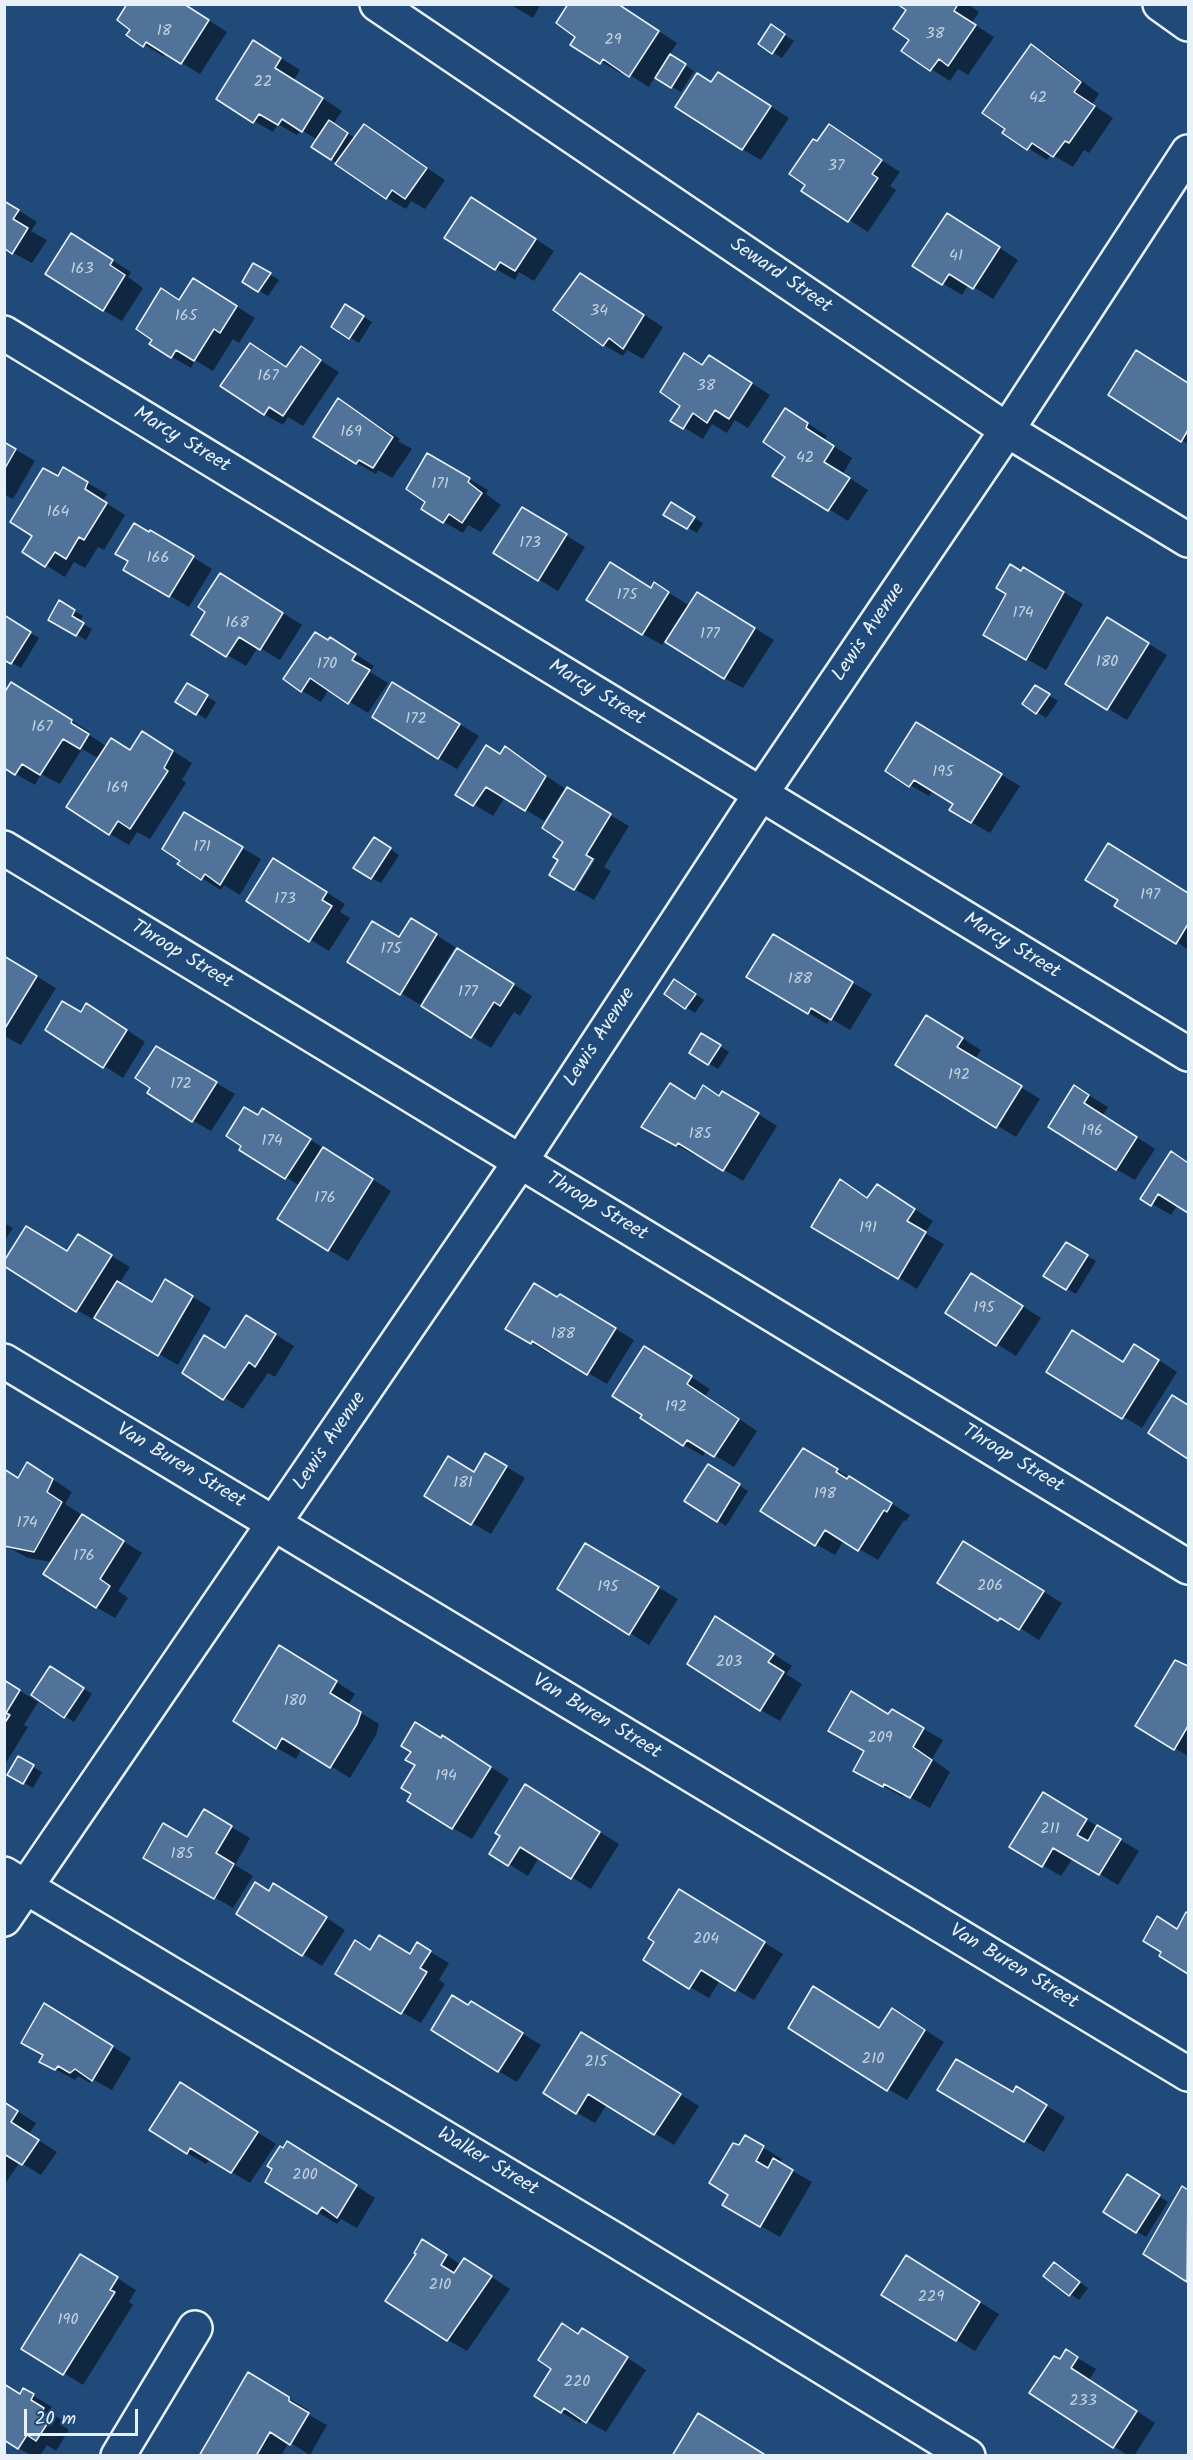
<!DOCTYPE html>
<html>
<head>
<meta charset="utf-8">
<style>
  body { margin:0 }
  #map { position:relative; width:1193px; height:2460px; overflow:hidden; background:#1f4a7a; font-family:Kalam,sans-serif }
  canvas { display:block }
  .frame { position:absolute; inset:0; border:6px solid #e8f1f8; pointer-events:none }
  .scale { position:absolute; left:24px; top:2409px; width:114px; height:27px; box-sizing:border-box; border:3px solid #e8f1f8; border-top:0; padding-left:8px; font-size:18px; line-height:21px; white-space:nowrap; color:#e8f1f8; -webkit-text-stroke:4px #1f4a7a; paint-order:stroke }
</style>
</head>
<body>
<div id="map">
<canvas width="1193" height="2460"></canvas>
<div class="frame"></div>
<div class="scale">20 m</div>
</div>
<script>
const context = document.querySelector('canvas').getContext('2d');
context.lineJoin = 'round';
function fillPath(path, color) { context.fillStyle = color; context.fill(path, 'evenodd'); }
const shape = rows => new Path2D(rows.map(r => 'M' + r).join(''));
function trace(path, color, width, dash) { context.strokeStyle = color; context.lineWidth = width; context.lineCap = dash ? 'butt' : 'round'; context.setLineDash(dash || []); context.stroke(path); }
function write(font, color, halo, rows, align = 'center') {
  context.font = font + ' Kalam,sans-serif'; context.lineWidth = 4.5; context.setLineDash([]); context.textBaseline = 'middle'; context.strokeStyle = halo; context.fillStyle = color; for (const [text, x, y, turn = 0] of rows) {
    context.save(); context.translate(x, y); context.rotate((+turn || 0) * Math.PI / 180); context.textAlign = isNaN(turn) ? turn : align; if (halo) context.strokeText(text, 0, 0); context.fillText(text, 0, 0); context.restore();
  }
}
fillPath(shape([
  [183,4,227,32,200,74,166,53,163,56,129,35,132,29],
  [510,4,541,4,533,18],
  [617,4,677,43,669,55,694,71,681,92,655,77,649,87,622,70,620,73,573,44,577,37],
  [900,4,968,4,979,12,972,23,994,37,968,75,958,69,950,81,903,51,911,40,908,10],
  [780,32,794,41,782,58,760,44],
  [1032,46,1051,57,1099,94,1092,104,1113,118,1089,153,1084,150,1073,167,1051,154,1047,160,1004,133],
  [273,53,300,70,294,80,342,111,333,124,355,138,364,126,445,180,425,209,411,201,406,209,387,198,331,159,318,140,301,130,297,135,278,124,273,132,254,121],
  [712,83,737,85,789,118,761,160,742,149],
  [829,126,900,172,890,186,896,190,868,232,803,190,818,143],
  [4,201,37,222,31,231,47,240,32,263,4,248],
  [491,210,554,251,534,281,519,272,515,280,496,269],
  [966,226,1018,260,993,299,969,284,962,295,914,266],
  [90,246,131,272,128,277,143,288,122,321,103,310],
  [254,265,279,280,268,296,244,281],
  [599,286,663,327,643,359,627,350,623,356,604,345],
  [212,291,255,318,239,343,233,339,213,371,195,360,191,368,172,357,154,339,180,301],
  [346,306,372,322,359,343,333,327],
  [301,348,339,372,303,426,288,417,283,425,264,414],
  [1156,363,1188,383,1188,444,1110,394],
  [703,366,728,368,770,395,748,428,735,420,727,433,712,424,703,439,672,420],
  [339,400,400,439,398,441,412,449,392,478,378,470,376,474,357,463],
  [804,421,827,436,824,440,852,458,843,474,868,490,848,521,774,475],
  [4,443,35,461,13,499,4,494],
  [428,455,488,490,486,494,501,505,481,532,468,525,463,533,444,522,427,502],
  [63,469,107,494,103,501,125,515,104,550,98,547,85,568,74,562,65,577,24,552,34,536],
  [671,504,703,523,697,533,665,514],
  [541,520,585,547,558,591,495,553],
  [170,543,212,569,189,607,125,569],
  [1022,573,1042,580,1083,604,1046,670,985,635],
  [655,584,690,606,717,605,774,640,743,688,724,678,683,611,662,645,643,634,652,589],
  [240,586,302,625,280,660,258,647,246,666,227,655],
  [59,602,83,616,80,622,92,629,86,640,50,619],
  [4,617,39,638,21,668,4,658],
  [1126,630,1167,655,1127,720,1067,684],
  [328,642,349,650,374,666,370,672,388,683,368,713,329,689,321,702,302,691],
  [187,685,216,702,206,719,177,701],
  [1035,687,1058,701,1046,718,1024,703],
  [31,695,90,732,89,735,108,747,131,751,162,744,192,763,182,780,186,783,150,839,137,832,129,845,110,834,100,759,82,749,60,784,41,774,35,785,4,767],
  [412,695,479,736,457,769,438,758],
  [936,735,1020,786,990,833,971,822,955,804,933,790,929,796,910,785],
  [505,748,567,790,629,826,604,867,611,871,594,900,576,890,596,858,592,858,574,888,560,860,565,841,563,796,561,794,544,821,505,797,493,816,457,794,500,756],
  [185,814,261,859,240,895,224,885,221,890,179,864,182,860],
  [383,844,399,855,381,883,371,878],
  [1127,856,1188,894,1188,950,1120,899],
  [293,871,345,904,340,912,350,918,329,951,248,901],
  [430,931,455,947,422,1001,424,1002,477,961,532,996,520,1016,514,1012,491,1048,401,993,399,939],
  [773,936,872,994,850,1030,830,1018,827,1024,748,977],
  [4,957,56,988,21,1045,4,1036],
  [684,986,704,1000,695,1013,666,994],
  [82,1014,106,1016,145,1042,123,1078,47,1029],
  [946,1028,981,1050,975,1059,1040,1099,1016,1137,898,1065],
  [702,1035,729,1052,718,1069,691,1052],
  [157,1048,235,1094,211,1131,192,1120,152,1087],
  [1075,1087,1108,1107,1103,1115,1155,1149,1135,1180,1116,1169],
  [720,1097,742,1104,777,1126,743,1181,697,1154,696,1156,643,1126,696,1101],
  [258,1116,281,1121,391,1191,348,1261,329,1250,300,1186,241,1149],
  [1171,1153,1188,1163,1188,1211,1178,1204,1171,1215,1142,1198],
  [840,1181,869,1199,896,1197,933,1221,925,1233,944,1244,917,1289,899,1278],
  [4,1223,13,1228,4,1241],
  [1066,1244,1096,1261,1076,1294,1046,1276],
  [97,1247,130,1267,119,1284,152,1304,166,1281,211,1308,178,1365,98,1319,96,1321,77,1310,4,1264],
  [991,1286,1041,1318,1016,1356,947,1312],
  [558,1299,579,1307,634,1340,607,1384,551,1351,550,1354,507,1328],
  [265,1328,294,1346,275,1377,268,1373,243,1409,184,1373],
  [1154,1357,1177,1372,1142,1428,1048,1371],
  [663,1359,710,1389,705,1396,757,1431,734,1467,706,1450,703,1456,684,1445],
  [1172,1397,1188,1406,1188,1457,1150,1433],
  [486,1455,525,1478,491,1534,426,1496,475,1473],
  [823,1461,910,1515,906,1521,904,1520,878,1560,844,1540,835,1555,816,1544],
  [708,1466,748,1491,726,1526,717,1520],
  [46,1475,72,1492,65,1504,142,1553,118,1591,128,1598,115,1618,96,1607,52,1562,28,1558,4,1545,19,1479],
  [586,1545,678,1599,649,1645,559,1589],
  [983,1554,1062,1603,1039,1640,1020,1628,1018,1631,939,1582],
  [735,1629,792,1666,786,1674,802,1684,780,1721,761,1710],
  [299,1658,355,1694,348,1705,379,1724,376,1735,350,1778,302,1748,296,1759,277,1748],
  [1175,1662,1188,1670,1188,1756,1137,1726],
  [60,1673,92,1694,74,1722,65,1716],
  [4,1681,38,1702,24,1725,28,1727,4,1766],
  [892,1711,943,1740,932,1759,950,1772,930,1808,904,1794,903,1797,855,1770],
  [442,1740,462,1748,509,1779,472,1839,453,1828,413,1793,417,1765],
  [18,1758,42,1772,33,1788,9,1774],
  [545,1797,619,1844,591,1889,539,1857,528,1876,491,1853,502,1835],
  [1062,1805,1139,1851,1118,1885,1073,1858,1061,1876,1011,1847],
  [204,1811,250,1838,235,1865,253,1876,233,1908,145,1857,188,1839],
  [270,1892,293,1896,345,1930,322,1966,238,1913],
  [698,1902,783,1954,754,2000,720,1980,709,1998,690,1987],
  [1187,1914,1188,1915,1188,1972,1161,1955],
  [417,1944,449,1963,439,1980,445,1984,421,2023,402,2012,371,1951,410,1955],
  [469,2007,491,2014,541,2045,517,2082,498,2071],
  [63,2016,131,2058,112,2090,94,2080,90,2083,78,2076,75,2080,41,2061],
  [911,2021,944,2042,907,2100,888,2089,880,2029],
  [601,2045,699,2106,674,2145,607,2104,595,2123,576,2112],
  [1017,2088,1065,2117,1044,2152,939,2090,1013,2094],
  [199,2095,276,2144,250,2183,210,2159,206,2164,187,2153],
  [4,2103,36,2123,29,2134,57,2152,41,2175,20,2162,4,2185],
  [746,2137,782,2159,779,2163,812,2182,780,2237,724,2205,730,2194,739,2147],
  [307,2154,375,2198,357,2228,341,2219,337,2224,267,2181],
  [1136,2181,1168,2202,1146,2237,1105,2212],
  [1183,2188,1188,2192,1188,2281,1145,2254],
  [442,2252,461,2265,483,2271,510,2289,467,2351,448,2340,418,2254],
  [100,2267,136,2290,129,2302,133,2305,83,2385,24,2348],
  [925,2268,999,2314,975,2351,957,2340],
  [1063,2269,1088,2288,1079,2300,1045,2276],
  [562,2325,579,2334,601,2341,646,2370,606,2432,583,2419,580,2423,561,2412,553,2369],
  [1066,2351,1096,2369,1089,2380,1155,2423,1134,2456,1129,2456,1113,2446,1060,2361],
  [267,2385,308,2410,307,2414,327,2425,310,2455,289,2442,281,2456,200,2456],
  [24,2390,52,2407,49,2412,62,2420,60,2424,69,2430,56,2451,47,2445,40,2456,32,2456,4,2439]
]), '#0007');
const building = shape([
  [127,4,184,4,209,20,181,64,146,42,143,47,126,35,130,30,117,20,127,4],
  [568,4,618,4,659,31,629,77,603,59,600,64,570,45,575,37,556,23,568,4],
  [897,4,958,4,954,11,976,25,948,66,939,59,930,71,901,51,909,40,893,29,906,10,897,4],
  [771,24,785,34,772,54,758,44,771,24],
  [253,40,281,58,275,68,323,98,302,132,282,119,278,125,259,114,253,123,216,99,253,40],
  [1031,44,1081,82,1074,92,1095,106,1069,143,1065,141,1053,157,1032,143,1027,150,1002,133,1005,129,982,113,1031,44],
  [670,54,686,64,671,88,655,78,670,54],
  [718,72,771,106,742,150,675,107,697,73,711,82,718,72],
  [329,120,348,133,331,160,311,147,329,120],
  [364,124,427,168,405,199,392,190,386,199,335,164,364,124],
  [829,124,882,160,872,174,878,178,848,222,801,191,805,185,789,174,813,139,817,141,829,124],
  [471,197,536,239,515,271,500,262,495,270,444,238,471,197],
  [4,201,19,210,13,219,28,228,12,254,4,248,4,201],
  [947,213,1000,247,973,289,949,274,942,285,912,266,947,213],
  [71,233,113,260,110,265,125,275,103,311,45,274,71,233],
  [253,263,271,273,258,292,242,282,253,263],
  [580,273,644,315,623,349,609,338,603,346,553,310,580,273],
  [193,278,237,306,220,333,214,329,194,361,176,350,171,358,149,344,152,340,136,329,161,288,179,300,193,278],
  [345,304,364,316,349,339,331,327,345,304],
  [250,343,286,367,301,346,321,360,283,416,269,407,264,415,220,386,250,343],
  [1136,350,1188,383,1188,430,1181,442,1108,395,1136,350],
  [684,353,702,365,709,355,752,383,729,419,715,410,707,423,693,413,683,429,670,421,680,406,660,392,684,353],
  [338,398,393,437,373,468,359,460,356,464,313,437,338,398],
  [785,408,808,423,806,428,834,446,824,462,850,478,828,511,772,476,785,457,763,442,785,408],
  [4,442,16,449,4,470,4,442],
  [427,453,470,478,468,482,482,493,462,523,449,514,443,523,421,509,425,502,406,489,427,453],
  [63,467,88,482,85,489,107,503,84,540,79,537,66,559,55,552,45,567,22,552,32,536,10,522,43,468,58,476,63,467],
  [671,502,695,517,687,529,663,515,671,502],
  [522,507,567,534,538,581,493,553,522,507],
  [134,523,149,532,150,530,194,556,169,597,123,570,128,561,115,554,134,523],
  [610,562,651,588,654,582,669,592,642,635,586,600,610,562],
  [1010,564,1021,571,1023,567,1064,592,1026,660,983,635,1006,594,996,588,1010,564],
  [220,573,283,613,260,650,239,637,226,657,191,635,205,612,198,607,220,573],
  [697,592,755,628,724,679,665,642,697,592],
  [59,600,75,610,72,616,84,623,76,636,48,620,59,600],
  [4,615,31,632,11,664,4,660,4,615],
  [1107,617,1149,643,1107,710,1065,684,1107,617],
  [315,632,328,640,330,637,356,654,352,660,370,670,348,704,310,678,301,692,283,679,315,632],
  [11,682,72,720,71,723,89,734,80,749,63,739,40,775,22,764,15,775,4,768,4,693,11,682],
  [392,682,460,724,438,759,372,717,392,682],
  [187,683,208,695,196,715,175,702,187,683],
  [1035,685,1050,694,1036,714,1022,704,1035,685],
  [916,722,1002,774,971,823,949,810,953,804,914,780,909,787,885,771,916,722],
  [142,731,173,751,164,768,168,771,130,829,118,821,109,835,66,807,111,738,130,750,142,731],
  [486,745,500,754,505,746,546,776,525,811,486,787,473,806,455,795,486,745],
  [567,787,611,814,586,855,593,859,574,890,549,875,558,860,553,857,563,842,542,828,567,787],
  [184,812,243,847,220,885,205,874,201,880,177,864,180,861,162,849,184,812],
  [374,837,391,848,371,879,353,868,374,837],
  [1108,843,1188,893,1188,924,1176,944,1114,906,1118,900,1085,880,1108,843],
  [273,858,327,892,322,900,332,906,309,942,246,901,273,858],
  [411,918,437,934,400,995,347,962,372,921,399,937,411,918],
  [773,934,853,982,831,1020,811,1008,808,1014,746,977,773,934],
  [457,948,514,984,500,1006,494,1002,471,1038,421,1006,457,948],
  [4,956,37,976,4,1030,4,956],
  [674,979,696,994,685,1009,664,994,674,979],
  [62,1001,81,1012,86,1003,127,1030,103,1068,45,1030,62,1001],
  [926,1015,963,1038,957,1047,1022,1086,996,1128,895,1065,926,1015],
  [701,1033,721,1045,708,1065,689,1053,701,1033],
  [156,1046,217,1082,192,1122,147,1093,150,1088,135,1078,156,1046],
  [670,1083,695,1099,703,1085,719,1096,722,1091,759,1113,723,1171,678,1143,676,1146,641,1127,670,1083],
  [1074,1085,1089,1095,1084,1103,1137,1137,1116,1170,1048,1127,1074,1085],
  [244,1107,258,1115,262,1108,311,1139,285,1179,239,1150,241,1146,226,1136,244,1107],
  [323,1147,373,1179,328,1251,277,1219,323,1147],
  [1171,1151,1188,1163,1188,1213,1158,1194,1151,1206,1140,1199,1171,1151],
  [840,1179,867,1198,877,1184,915,1209,907,1221,926,1232,898,1279,811,1227,840,1179],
  [26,1226,67,1251,78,1234,112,1255,76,1312,4,1266,4,1261,26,1226],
  [1066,1242,1088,1255,1066,1290,1043,1276,1066,1242],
  [971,1273,1023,1306,996,1346,945,1313,971,1273],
  [165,1279,193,1296,158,1356,94,1318,117,1281,152,1302,165,1279],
  [534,1283,557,1297,560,1294,616,1328,587,1375,532,1341,531,1344,505,1329,534,1283],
  [246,1315,276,1334,255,1367,249,1362,223,1400,182,1373,204,1335,225,1348,246,1315],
  [1072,1330,1123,1362,1134,1344,1159,1360,1122,1419,1046,1372,1072,1330],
  [644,1346,692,1376,687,1384,739,1419,714,1457,687,1440,683,1446,640,1418,642,1415,612,1396,644,1346],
  [1172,1395,1188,1405,1188,1459,1148,1433,1172,1395],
  [803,1448,838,1469,836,1472,847,1479,849,1476,892,1503,887,1512,884,1510,858,1551,825,1530,815,1546,760,1511,803,1448],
  [485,1453,507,1466,471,1525,424,1496,448,1456,474,1472,485,1453],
  [27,1462,53,1479,47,1492,62,1502,34,1552,4,1546,4,1469,18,1478,27,1462],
  [708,1464,740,1484,717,1522,684,1501,708,1464],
  [82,1514,124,1541,100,1579,110,1586,96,1608,43,1574,82,1514],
  [963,1541,1044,1591,1019,1630,1000,1618,998,1621,937,1583,963,1541],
  [585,1543,659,1587,629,1635,557,1589,585,1543],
  [715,1616,774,1654,768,1662,784,1672,760,1711,687,1664,715,1616],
  [279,1645,337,1681,330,1693,361,1712,357,1724,330,1768,282,1738,276,1749,233,1721,279,1645],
  [1175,1660,1188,1666,1188,1726,1174,1750,1135,1726,1175,1660],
  [50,1666,84,1688,64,1718,31,1695,50,1666],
  [4,1680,20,1690,6,1713,10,1715,4,1724,4,1680],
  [851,1691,888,1714,892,1709,924,1728,913,1747,932,1760,910,1798,884,1784,883,1787,853,1771,864,1751,828,1731,851,1691],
  [415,1722,441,1738,442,1735,491,1767,452,1829,407,1801,411,1794,401,1788,415,1765,405,1760,411,1752,401,1746,415,1722],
  [18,1756,34,1765,23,1784,7,1775,18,1756],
  [525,1784,600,1832,571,1879,520,1847,508,1866,489,1854,500,1836,495,1833,525,1784],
  [1043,1792,1087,1819,1077,1835,1088,1841,1097,1825,1121,1839,1099,1875,1053,1848,1042,1867,1009,1847,1043,1792],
  [204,1809,232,1826,216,1853,234,1864,214,1899,143,1858,163,1823,187,1837,204,1809],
  [255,1882,269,1891,273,1883,327,1917,302,1956,236,1914,255,1882],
  [679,1889,765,1942,735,1991,701,1970,689,1989,643,1960,654,1942,648,1938,679,1889],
  [1186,1912,1188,1913,1188,1974,1159,1956,1161,1952,1143,1941,1157,1916,1177,1929,1186,1912],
  [379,1935,410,1954,417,1942,431,1951,420,1968,427,1972,401,2014,335,1974,355,1940,370,1950,379,1935],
  [813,1986,879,2028,892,2008,925,2030,887,2091,788,2028,813,1986],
  [452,1995,468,2005,471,2001,523,2033,498,2072,431,2030,452,1995],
  [44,2003,113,2046,92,2081,75,2069,70,2073,58,2066,55,2070,39,2062,43,2055,21,2043,44,2003],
  [581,2032,681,2094,654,2135,588,2094,576,2114,543,2093,581,2032],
  [956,2059,1013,2092,1016,2086,1047,2105,1024,2142,937,2090,956,2059],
  [180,2082,258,2132,231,2173,190,2148,187,2154,149,2130,180,2082],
  [4,2102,18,2111,11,2122,39,2140,22,2165,4,2154,4,2102],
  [745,2135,764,2146,756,2161,768,2168,773,2158,793,2170,760,2227,722,2205,728,2195,709,2183,733,2143,739,2145,745,2135],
  [287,2141,357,2185,337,2218,322,2207,317,2214,265,2182,272,2169,267,2166,280,2146,283,2148,287,2141],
  [1127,2174,1160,2195,1136,2233,1103,2212,1127,2174],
  [1182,2186,1188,2190,1187,2282,1143,2254,1182,2186],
  [422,2239,447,2255,441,2265,454,2273,464,2258,492,2276,447,2341,385,2301,416,2254,414,2253,422,2239],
  [80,2254,118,2277,110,2290,115,2292,63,2375,21,2349,80,2254],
  [906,2255,980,2302,956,2341,881,2295,906,2255],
  [1054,2262,1080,2282,1069,2296,1043,2276,1054,2262],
  [562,2323,578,2334,582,2328,628,2357,586,2423,564,2408,561,2413,534,2396,551,2369,538,2360,562,2323],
  [1066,2349,1078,2357,1071,2368,1137,2411,1113,2448,1029,2393,1054,2356,1060,2359,1066,2349],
  [248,2372,289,2397,289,2401,309,2413,290,2445,270,2432,256,2456,199,2456,248,2372],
  [4,2384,20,2394,23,2388,34,2394,31,2400,44,2408,42,2412,51,2418,36,2441,27,2435,18,2449,4,2440,4,2384],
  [698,2413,767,2456,672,2456,698,2413]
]);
fillPath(building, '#517399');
trace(building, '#e8f1f8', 1.5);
const minor = shape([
  [377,4,1007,430,1188,540],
  [1160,4,1188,24],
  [4,333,1188,1054],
  [4,848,1188,1567],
  [4,1361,1188,2074],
  [4,1874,615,2240,968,2456],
  [4,1919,520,1162,760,795,1007,430,1188,152],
  [118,2456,195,2328]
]);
trace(minor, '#e8f1f8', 38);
trace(minor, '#1f4a7a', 33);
write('16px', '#c2d2e0', null, [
  ["18",164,32],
  ["38",935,35],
  ["29",613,41],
  ["22",263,83],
  ["42",1038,99],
  ["37",836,167],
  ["41",956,257],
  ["163",82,270],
  ["34",599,312],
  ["165",186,317],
  ["167",268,377],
  ["38",706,387],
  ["169",351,433],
  ["42",805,459],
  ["171",440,485],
  ["164",58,513],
  ["173",530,544],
  ["166",158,559],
  ["175",627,596],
  ["174",1023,614],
  ["168",237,624],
  ["177",710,635],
  ["180",1107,663],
  ["170",327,665],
  ["172",416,720],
  ["167",42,728],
  ["195",943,773],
  ["169",117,789],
  ["171",202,848],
  ["197",1150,896],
  ["173",285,900],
  ["175",391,950],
  ["188",800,980],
  ["177",468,993],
  ["192",959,1076],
  ["172",181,1085],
  ["196",1092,1132],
  ["185",700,1135],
  ["174",272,1142],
  ["176",325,1199],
  ["191",868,1229],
  ["195",984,1309],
  ["188",563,1335],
  ["192",676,1408],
  ["181",463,1484],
  ["198",825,1495],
  ["174",27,1524],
  ["176",84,1557],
  ["206",990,1587],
  ["195",608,1588],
  ["203",729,1663],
  ["180",295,1702],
  ["209",880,1739],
  ["194",446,1777],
  ["211",1050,1830],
  ["185",182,1855],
  ["204",706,1940],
  ["210",873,2060],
  ["215",596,2063],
  ["200",305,2176],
  ["210",440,2286],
  ["229",931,2298],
  ["190",68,2321],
  ["220",577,2383],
  ["233",1083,2402]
]);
write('20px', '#e8f1f8', '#1f4a7a', [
  ["Seward Street",780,277,34],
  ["Marcy Street",181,441,31],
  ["Lewis Avenue",870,633,-56],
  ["Marcy Street",596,694,31],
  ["Marcy Street",1011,947,31],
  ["Throop Street",181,956,31],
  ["Lewis Avenue",601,1038,-57],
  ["Throop Street",596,1208,31],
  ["Lewis Avenue",331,1442,-56],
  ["Throop Street",1012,1460,31],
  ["Van Buren Street",180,1467,31],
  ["Van Buren Street",596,1718,31],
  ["Van Buren Street",1013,1968,31],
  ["Walker Street",487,2163,31]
]);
</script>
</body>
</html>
